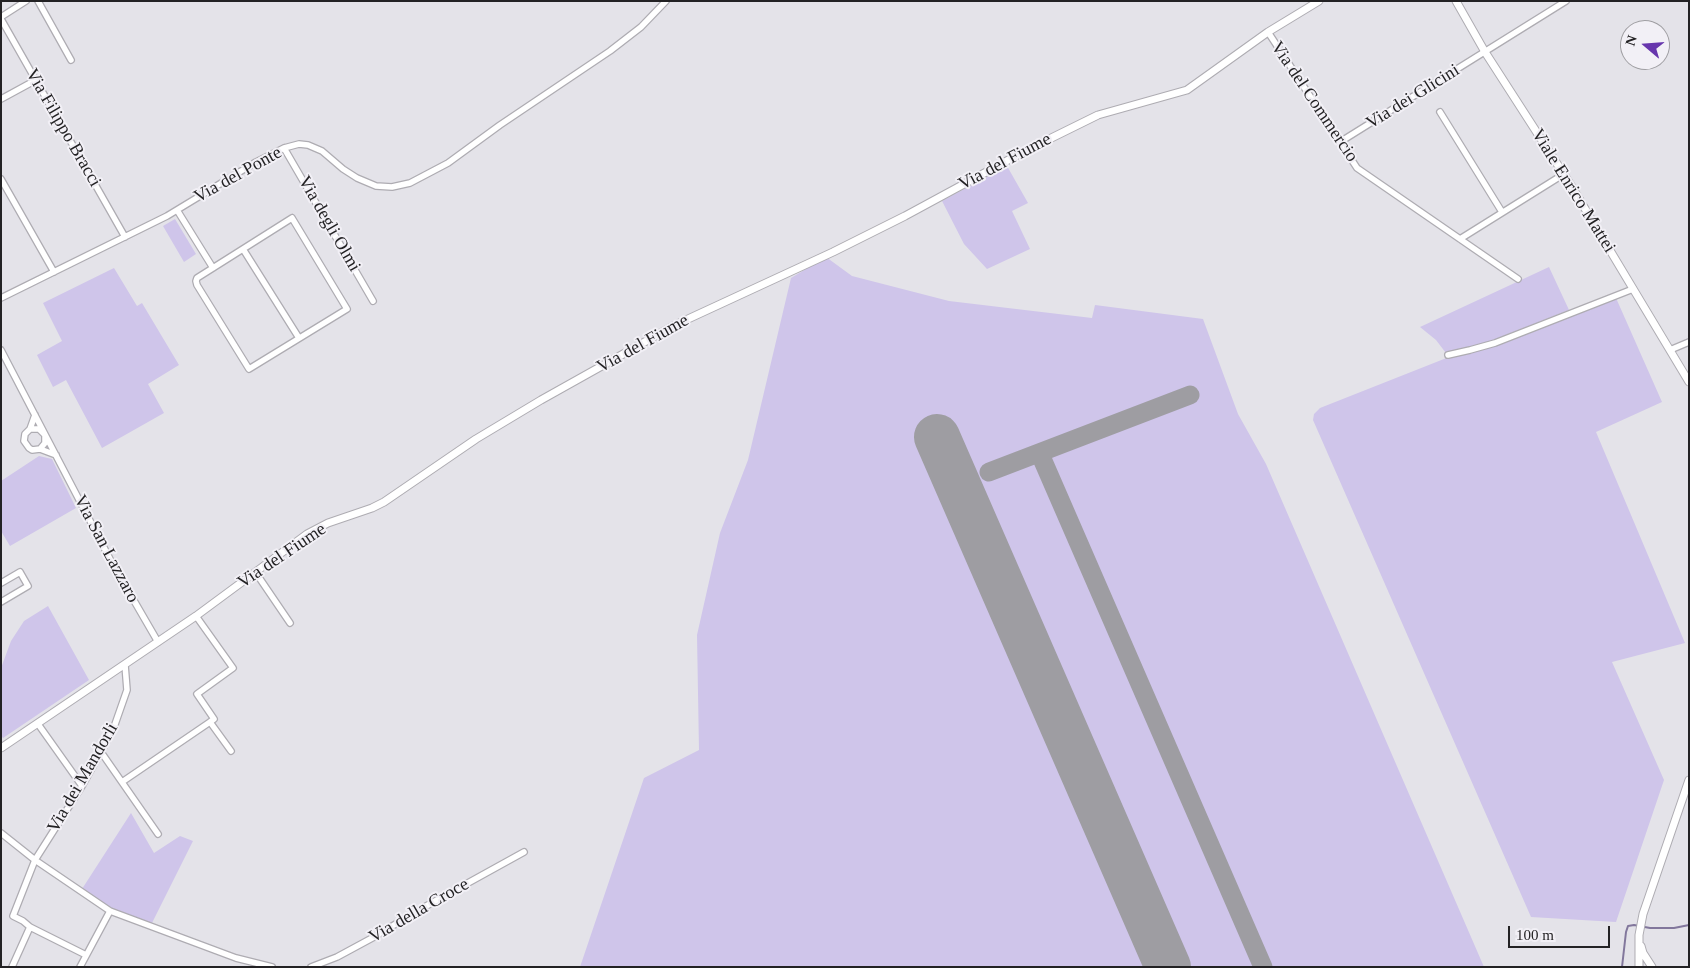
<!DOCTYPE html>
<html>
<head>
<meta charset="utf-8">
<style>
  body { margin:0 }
  #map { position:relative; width:1690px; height:968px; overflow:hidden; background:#e4e3e9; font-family:Georgia,serif }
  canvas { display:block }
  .frame { position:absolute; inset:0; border:2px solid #232224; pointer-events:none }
  .north { position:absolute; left:1620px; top:20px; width:50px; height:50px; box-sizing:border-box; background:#f2f0f6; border:1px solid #9f9ea2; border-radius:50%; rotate:288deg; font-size:14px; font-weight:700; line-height:20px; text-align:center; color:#232224 }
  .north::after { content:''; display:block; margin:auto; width:18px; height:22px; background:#6736ad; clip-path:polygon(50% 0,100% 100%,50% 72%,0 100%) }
  .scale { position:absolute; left:1508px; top:926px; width:102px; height:22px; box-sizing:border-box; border:2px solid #232224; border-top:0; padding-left:6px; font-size:15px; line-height:18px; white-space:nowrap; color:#232224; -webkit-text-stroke:4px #f2f0f6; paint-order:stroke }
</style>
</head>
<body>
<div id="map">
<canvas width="1690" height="968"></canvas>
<div class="frame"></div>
<div class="north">N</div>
<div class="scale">100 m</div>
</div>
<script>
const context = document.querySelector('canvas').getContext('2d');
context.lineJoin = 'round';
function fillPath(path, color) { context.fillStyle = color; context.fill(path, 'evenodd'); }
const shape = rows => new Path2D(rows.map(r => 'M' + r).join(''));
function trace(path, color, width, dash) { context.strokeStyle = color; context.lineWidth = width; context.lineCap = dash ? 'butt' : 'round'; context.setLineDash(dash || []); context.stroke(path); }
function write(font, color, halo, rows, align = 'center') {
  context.font = font + ' Georgia,serif'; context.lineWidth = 4; context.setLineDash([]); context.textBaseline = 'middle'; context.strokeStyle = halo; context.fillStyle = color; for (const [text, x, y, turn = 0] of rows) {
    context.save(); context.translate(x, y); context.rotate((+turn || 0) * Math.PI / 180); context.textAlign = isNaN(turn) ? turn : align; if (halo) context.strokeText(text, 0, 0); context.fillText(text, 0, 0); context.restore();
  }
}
fillPath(shape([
  [1007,166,1028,203,1012,211,1030,249,987,269,964,244,942,201],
  [175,219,196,254,184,262,163,226],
  [826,257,852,276,949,301,1092,318,1095,305,1203,319,1238,414,1266,464,1484,967,580,967,644,778,699,750,697,635,720,533,748,460,791,278],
  [1549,267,1569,310,1456,355,1616,298,1662,402,1596,432,1685,643,1612,662,1664,780,1616,922,1531,917,1313,420,1314,414,1320,408,1449,357,1436,340,1420,327],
  [114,268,137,306,142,303,179,365,148,384,164,413,102,448,66,380,53,387,37,355,62,341,43,303],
  [39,456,52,459,76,508,10,546,1,531,1,481],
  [48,606,89,680,3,738,1,736,1,668,11,641,24,621],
  [131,813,154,853,180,836,193,841,152,923,110,909,82,889]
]), '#cfc5ea');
trace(shape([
  [1622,967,1626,932,1628,926,1634,925,1650,928,1674,928,1689,925]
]), '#82779c', 2);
trace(shape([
  [1040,454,1263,967],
  [989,472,1190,395]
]), '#9e9da2', 19);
trace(shape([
  [937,437,1168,967]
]), '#9e9da2', 46);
const minor = shape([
  [38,1,71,60],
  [1,17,26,1],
  [1,19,125,237],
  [1268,32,1357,168,1518,279],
  [1,99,36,80],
  [1440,112,1502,212],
  [1340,142,1566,1],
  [284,148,373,301],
  [1,179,54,272],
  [177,210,213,268],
  [292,218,347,309,249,369,197,285,196,281,197,278,292,218],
  [1460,239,1564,174],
  [243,249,299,338],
  [1,298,167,216,256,162,284,148,299,144,308,145,322,151,343,169,357,178,376,186,392,187,410,183,448,163,500,125,610,51,641,27,666,1],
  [1,350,111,561,158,642],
  [1670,350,1689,342],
  [1448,355,1470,350,1495,343,1633,289],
  [30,429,39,429,45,435,45,443,40,449,32,450,29,448,24,441,25,434,30,429,35,415],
  [40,449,56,455],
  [256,573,290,623],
  [1,583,20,572,28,586,1,602],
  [196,616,233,668,197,694,214,719,210,722,231,751],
  [38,724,82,786],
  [101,752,158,834],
  [122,782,210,722],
  [1,833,35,860,110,911,236,958,272,967],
  [86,955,30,927,23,921,13,916,35,860,82,786,113,730,127,690,125,665],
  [12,967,30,927],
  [80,967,110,911],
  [311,967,337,957,374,937,419,910,524,852]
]);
const tertiary = shape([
  [1456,1,1485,52,1572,187,1689,382],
  [1,748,196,616,307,534,328,523,372,508,384,502,476,439,541,400,675,325,833,252,905,216,1025,151,1098,115,1187,90,1268,32,1319,1],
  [1641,946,1643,953,1652,967],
  [1639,967,1639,935,1643,914,1689,780]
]);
trace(minor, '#aeacb2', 8);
trace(tertiary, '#aeacb2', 9);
trace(minor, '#fff', 5.5);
trace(tertiary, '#fff', 7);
write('18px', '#232224', '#f2f0f6', [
  ["Via dei Glicini",1413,97,-32],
  ["Via del Commercio",1314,102,56],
  ["Via Filippo Bracci",63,128,60],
  ["Via del Fiume",1005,162,-28],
  ["Via del Ponte",238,175,-29],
  ["Viale Enrico Mattei",1573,191,58],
  ["Via degli Olmi",329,224,60],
  ["Via del Fiume",643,344,-29],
  ["Via San Lazzaro",106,549,62],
  ["Via del Fiume",282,556,-34],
  ["Via dei Mandorli",83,778,-60],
  ["Via della Croce",419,911,-30]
]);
</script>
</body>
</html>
